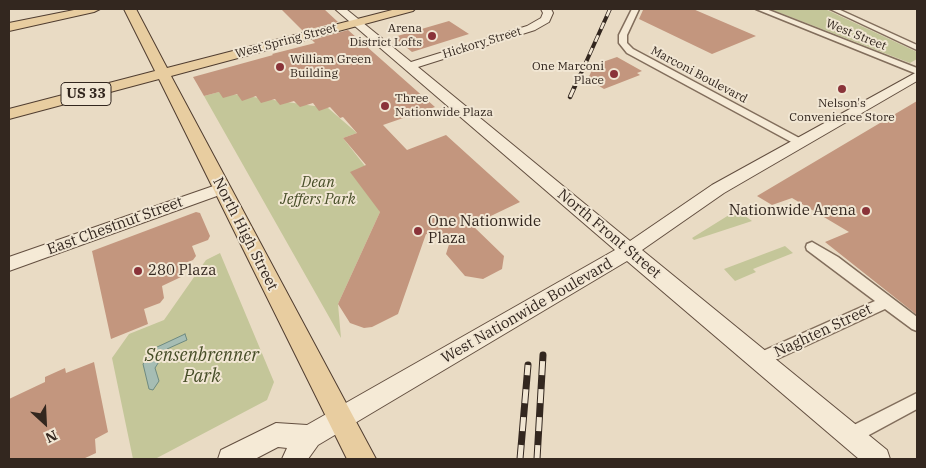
<!DOCTYPE html>
<html>
<head>
<meta charset="utf-8">
<style>
  body { margin:0 }
  #map { position:relative; width:926px; height:468px; overflow:hidden; background:#e9dbc4; font-family:"IBM Plex Serif",serif }
  canvas { display:block }
  .frame { position:absolute; inset:0; border:10px solid #33271f; pointer-events:none }
  .north { position:absolute; left:20px; top:398px; width:50px; height:50px; -webkit-text-stroke:4px #f1e6d3; paint-order:stroke; rotate:155deg; font-size:14px; font-weight:700; line-height:20px; text-align:center; color:#33271f }
  .north::after { content:''; display:block; margin:auto; width:18px; height:22px; background:#33271f; clip-path:polygon(50% 0,100% 100%,50% 72%,0 100%) }
</style>
</head>
<body>
<div id="map">
<canvas width="926" height="468"></canvas>
<div class="frame"></div>
<div class="north">N</div>
</div>
<script>
const context = document.querySelector('canvas').getContext('2d');
context.lineJoin = 'round';
function fillPath(path, color) { context.fillStyle = color; context.fill(path, 'evenodd'); }
const shape = rows => new Path2D(rows.map(r => 'M' + r).join(''));
function trace(path, color, width, dash) { context.strokeStyle = color; context.lineWidth = width; context.lineCap = dash ? 'butt' : 'round'; context.setLineDash(dash || []); context.stroke(path); }
function write(font, color, halo, rows, align = 'center') {
  context.font = font + ' "IBM Plex Serif",serif'; context.lineWidth = 4; context.setLineDash([]); context.textBaseline = 'middle'; context.strokeStyle = halo; context.fillStyle = color; for (const [text, x, y, turn = 0] of rows) {
    context.save(); context.translate(x, y); context.rotate((+turn || 0) * Math.PI / 180); context.textAlign = isNaN(turn) ? turn : align; if (halo) context.strokeText(text, 0, 0); context.fillText(text, 0, 0); context.restore();
  }
}
fillPath(shape([
  [770,9,825,9,917,52,917,59,910,63],
  [219,92,328,108,357,133,343,138,365,166,380,212,338,304,341,338,204,96],
  [737,210,752,221,694,240,692,238],
  [785,246,793,253,753,269,756,272,735,281,724,269],
  [220,253,274,382,267,400,155,459,133,459,112,358,129,334,164,320,206,260]
]), '#c4c699');
const water = shape([
  [185,334,187,340,167,349,155,368,159,381,153,390,149,389,143,364,155,348,185,334]
]);
fillPath(water, '#a6bdb4');
trace(water, '#6e8a81', 1);
fillPath(shape([
  [281,9,324,9,338,22,303,31],
  [647,9,693,9,756,36,712,54,639,19,643,10],
  [449,21,469,34,412,52,394,37],
  [348,30,435,107,383,125,407,150,446,135,520,202,472,225,504,256,502,269,483,279,465,276,446,254,451,238,426,234,398,314,372,327,364,328,350,323,338,304,380,212,350,172,366,165,343,138,357,133,343,117,340,118,330,107,319,111,313,103,300,107,294,101,280,105,275,99,261,103,256,96,242,101,237,94,223,98,219,92,204,96,193,77,273,55,272,54,315,43,312,40],
  [617,57,642,71,637,73,640,75,604,89,588,79,594,65],
  [917,101,917,315,825,242,849,232,792,198,772,205,757,196],
  [196,212,200,213,210,236,208,240,192,246,196,256,193,260,178,266,181,277,162,286,164,298,160,303,144,309,148,324,111,339,92,251],
  [94,362,108,432,95,439,96,453,83,459,9,459,9,399,45,382,45,377,65,368,66,373]
]), '#c3967e');
const street = shape([
  [632,9,639,9,627,35,627,43,633,49,803,140,804,142,803,144,795,144,627,53,619,43,619,35,632,9],
  [756,9,766,9,917,68,917,74,756,9],
  [830,9,838,9,917,45,917,50,830,9],
  [812,242,838,257,917,317,917,331,912,329,885,309,764,365,759,367,754,365,751,360,754,355,875,301,807,250,806,247,807,244,812,242],
  [917,393,917,409,856,442,850,445,844,442,841,436,844,430,917,393]
]);
const secondary = shape([
  [335,9,346,9,411,62,527,26,541,18,543,13,541,9,551,9,553,13,549,22,535,30,418,67,630,241,712,185,917,72,917,81,724,193,642,250,887,450,890,459,859,459,627,261,318,445,308,459,282,459,287,448,278,447,255,459,218,459,221,450,276,423,307,425,615,250,335,9],
  [222,183,228,184,230,188,228,192,9,271,9,257,222,183]
]);
const primary = shape([
  [79,9,100,9,94,12,9,31,9,23,79,9],
  [124,9,136,9,167,68,396,9,415,9,413,11,171,76,376,459,347,459,159,79,9,119,9,109,155,71,124,9]
]);
trace(street, '#826e5c', 3);
trace(secondary, '#634f40', 2);
trace(primary, '#503d30', 2);
fillPath(street, '#f5ead6');
fillPath(secondary, '#f5ead6');
fillPath(primary, '#e8cda0');
const railFar2 = shape([
  [578,80,610,9]
]);
const railFar1 = shape([
  [570,97,578,79]
]);
const rail = shape([
  [520,459,528,365],
  [537,459,543,355]
]);
trace(railFar2, '#33271f', 4);
trace(railFar1, '#33271f', 4.5);
trace(rail, '#33271f', 7);
trace(railFar2, '#f1e6d3', 2.5, [7]);
trace(railFar1, '#f1e6d3', 3, [9]);
trace(rail, '#f1e6d3', 5, [14]);
for (const [x, y, r, color] of [
  [432,36,5,"#8a3339"],
  [280,67,5,"#8a3339"],
  [614,74,5,"#8a3339"],
  [842,89,5,"#8a3339"],
  [385,106,5,"#8a3339"],
  [866,211,5,"#8a3339"],
  [418,231,5,"#8a3339"],
  [138,271,5,"#8a3339"]
]) { const dot = new Path2D(); dot.arc(x, y, r, 0, 2 * Math.PI); context.fillStyle = color; context.fill(dot); trace(dot, '#f1e6d3', 2); }
write('12px', '#33271f', '#f1e6d3', [
  ["Arena",422,29],
  ["District Lofts",422,43],
  ["William Green",290,60,"left"],
  ["Building",290,74,"left"],
  ["One Marconi",604,67],
  ["Place",604,81],
  ["Three",395,99,"left"],
  ["Nationwide Plaza",395,113,"left"],
  ["Nelson's",842,104,"center"],
  ["Convenience Store",842,118,"center"]
], 'right');
write('12px', '#33271f', '#f1e6d3', [
  ["West Street",856,35,22],
  ["West Spring Street",286,41,-15],
  ["Hickory Street",482,43,-17],
  ["Marconi Boulevard",699,75,28]
]);
for (const [x, y, w] of [
  [86,94,50]
]) { const box = new Path2D(); box.roundRect(x - w / 2, y - 11.5, w, 23, 4); context.fillStyle = '#f1e6d3'; context.fill(box); trace(box, '#33271f', 1); }
write('bold 14px', '#33271f', null, [
  ["US 33",86,94]
]);
write('italic 15px', '#474e28', '#f1e6d3', [
  ["Dean",318,183],
  ["Jeffers Park",318,200]
]);
write('15px', '#33271f', '#f1e6d3', [
  ["Nationwide Arena",856,211,"right"],
  ["One Nationwide",428,222],
  ["Plaza",428,239],
  ["280 Plaza",148,271]
], 'left');
write('15px', '#33271f', '#f1e6d3', [
  ["East Chestnut Street",115,226,-20],
  ["North High Street",245,234,63],
  ["North Front Street",609,234,40],
  ["West Nationwide Boulevard",527,311,-30],
  ["Naghten Street",823,331,-25]
]);
write('italic 18px', '#474e28', '#f1e6d3', [
  ["Sensenbrenner",202,356],
  ["Park",202,377]
]);
</script>
</body>
</html>
